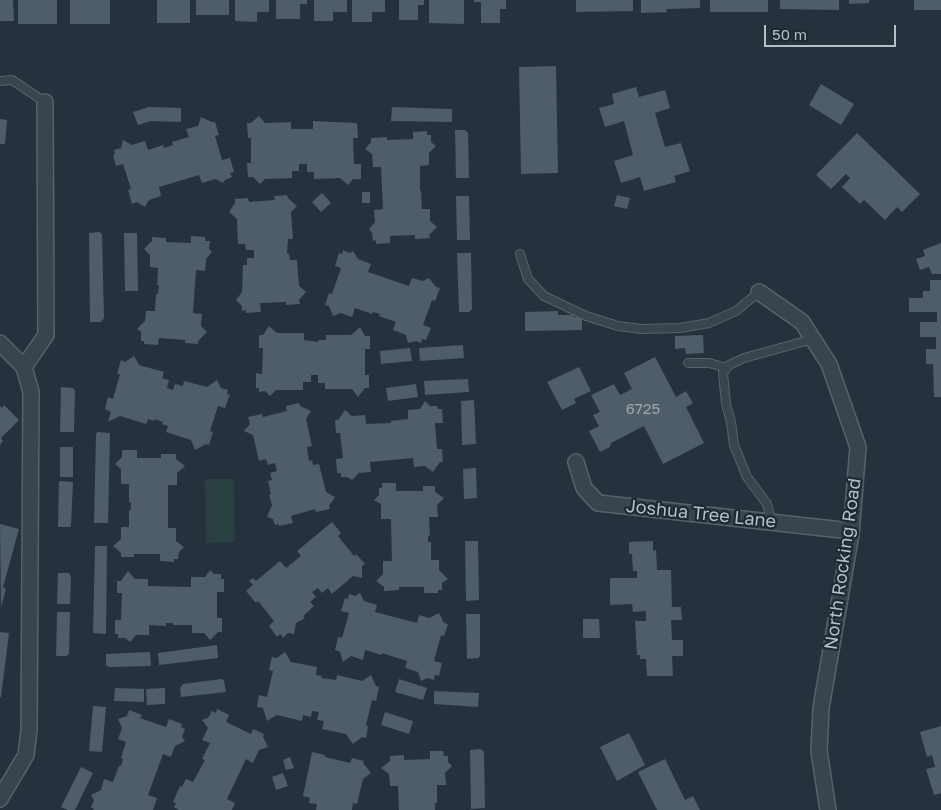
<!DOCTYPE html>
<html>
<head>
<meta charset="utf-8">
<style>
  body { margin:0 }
  #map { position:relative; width:941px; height:810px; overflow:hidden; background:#25323d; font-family:"Golos Text",sans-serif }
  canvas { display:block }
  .scale { position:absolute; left:764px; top:25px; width:132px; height:22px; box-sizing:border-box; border:2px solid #b5bfc8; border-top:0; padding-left:6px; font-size:15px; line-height:18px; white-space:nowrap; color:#b5bfc8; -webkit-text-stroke:4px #1e2932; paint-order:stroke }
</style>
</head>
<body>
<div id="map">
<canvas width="941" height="810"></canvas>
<div class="scale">50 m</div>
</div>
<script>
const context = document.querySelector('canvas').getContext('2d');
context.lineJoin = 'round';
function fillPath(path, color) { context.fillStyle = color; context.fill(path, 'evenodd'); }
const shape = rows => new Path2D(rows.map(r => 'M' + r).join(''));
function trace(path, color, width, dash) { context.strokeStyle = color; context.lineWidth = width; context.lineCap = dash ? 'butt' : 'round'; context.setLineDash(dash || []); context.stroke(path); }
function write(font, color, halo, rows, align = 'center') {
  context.font = font + ' "Golos Text",sans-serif'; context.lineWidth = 4.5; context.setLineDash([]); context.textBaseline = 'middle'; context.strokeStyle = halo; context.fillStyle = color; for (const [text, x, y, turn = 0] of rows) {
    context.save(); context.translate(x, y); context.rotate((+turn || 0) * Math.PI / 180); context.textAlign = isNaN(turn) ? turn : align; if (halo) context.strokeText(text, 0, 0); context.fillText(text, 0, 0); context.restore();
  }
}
fillPath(shape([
  [205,479,234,479,235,542,206,543]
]), '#28403f');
fillPath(shape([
  [0,0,13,0,14,21,0,21],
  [18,0,57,0,57,24,18,24],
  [70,0,110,0,110,24,70,24],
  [157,0,190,0,190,23,157,23],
  [196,0,229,0,229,15,196,15],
  [235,0,269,0,269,12,257,12,257,22,235,21],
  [276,0,307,0,307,4,300,4,300,19,276,19],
  [314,0,347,0,347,12,333,12,333,21,314,21],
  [352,0,385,0,385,12,372,12,372,22,352,22],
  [399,0,424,0,424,5,418,5,418,20,399,20],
  [429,0,464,0,464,24,429,23],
  [474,0,506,0,506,9,500,9,500,23,481,23,481,2,474,2],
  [576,0,633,0,633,11,576,12],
  [641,0,700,0,700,8,666,9,667,12,641,13],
  [710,0,768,0,768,12,710,12],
  [780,0,839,0,839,10,780,9],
  [849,0,869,0,869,3,849,4],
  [914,0,941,0,941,10,914,10],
  [556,66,558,173,521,174,519,67],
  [821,84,854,104,841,125,809,105],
  [636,87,639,97,665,90,670,108,655,113,665,147,681,143,690,171,674,176,676,182,644,191,640,177,621,183,614,161,633,155,624,121,605,127,599,108,614,104,612,94],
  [149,107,181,108,181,122,151,121,138,125,133,112],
  [392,107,452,109,452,122,391,121],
  [259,116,265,123,291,122,291,129,313,129,313,121,357,123,358,138,353,138,354,164,361,164,361,179,353,179,348,185,340,178,314,179,314,172,307,172,307,164,299,164,299,171,292,171,292,178,265,179,260,184,253,177,248,177,247,163,251,163,251,138,248,138,247,123,251,123],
  [201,117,212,122,215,122,219,135,215,136,222,160,230,158,234,172,230,173,232,177,225,180,223,183,215,179,202,183,199,175,159,187,161,196,149,200,145,207,137,202,132,204,128,190,131,189,123,164,116,166,113,155,115,154,114,150,121,148,123,140,132,145,145,141,148,150,163,145,164,148,173,145,172,142,189,137,186,129,198,126],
  [0,119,7,120,5,144,0,144],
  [455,130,465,130,468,133,469,178,456,178],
  [427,131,427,135,431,135,431,142,436,146,429,153,429,165,420,166,420,191,421,191,422,209,430,209,430,221,437,227,429,235,430,238,415,239,415,235,390,236,390,243,376,244,376,240,373,241,372,233,369,229,375,222,374,210,383,209,381,167,373,167,372,154,365,149,371,142,371,138,387,137,387,140,413,139,413,132],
  [857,133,920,194,902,212,897,207,885,220,864,200,860,204,842,187,850,178,846,174,831,189,816,175],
  [362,192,370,192,370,203,362,203],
  [322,193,331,203,321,212,312,202],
  [287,195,288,198,297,206,291,212,293,239,288,239,287,254,289,254,290,260,297,260,299,286,306,292,299,300,300,304,286,305,286,302,260,303,261,312,246,313,246,310,242,311,242,306,236,300,242,292,243,265,247,265,247,258,254,258,254,250,246,250,245,244,238,244,237,219,229,212,235,203,235,199,248,198,249,202,275,200,274,196],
  [617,195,630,198,627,209,614,206],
  [456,196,469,196,470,240,457,240],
  [100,232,102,235,104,318,101,322,90,322,89,233],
  [124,233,137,233,138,291,125,291],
  [191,236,205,237,205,241,210,241,209,249,212,252,206,259,205,271,196,270,193,313,202,314,201,326,207,332,198,341,198,344,185,343,185,340,159,338,158,345,144,344,144,341,141,341,141,332,137,329,145,321,146,311,155,311,156,294,158,294,159,285,157,285,158,268,150,267,150,255,144,249,152,241,152,237,166,238,166,242,191,243],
  [941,243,941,274,932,274,929,267,920,270,916,259,925,256,923,250],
  [343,250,350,253,353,251,358,259,371,264,368,272,409,286,412,278,423,281,429,278,436,287,440,288,435,301,432,300,423,325,431,328,426,340,422,339,421,343,416,341,408,343,406,335,393,330,396,322,379,316,380,314,373,312,372,314,355,308,352,317,341,313,333,316,329,306,325,305,329,293,332,294,341,268,335,266,339,253,342,254],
  [457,253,471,253,472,309,469,312,459,312],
  [930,280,941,280,941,397,934,397,933,364,926,364,926,349,936,349,936,337,920,337,920,322,937,322,937,312,909,312,909,298,923,298,923,291,930,291],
  [558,311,558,315,573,315,573,317,582,317,582,330,525,331,525,312],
  [269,326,277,333,304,333,304,340,318,342,318,340,326,340,326,335,351,335,360,327,365,336,370,336,370,349,365,349,365,375,369,375,369,388,365,388,358,397,352,389,325,389,325,383,318,383,318,375,311,375,311,382,303,382,303,390,276,390,270,396,265,391,259,392,259,388,256,388,256,373,262,374,263,348,259,348,259,335,263,335],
  [703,335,704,353,686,354,685,348,675,349,675,336],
  [463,345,464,358,420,361,419,348],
  [410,348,412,361,381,364,380,351],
  [134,356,139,365,164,372,162,378,169,380,167,388,173,390,175,384,183,386,184,381,207,387,217,380,221,388,228,390,227,395,230,394,225,408,218,406,210,431,213,432,209,445,206,444,195,450,191,440,166,432,168,426,162,424,163,422,155,419,155,421,148,419,146,424,120,416,108,422,111,412,105,409,108,397,113,399,120,374,117,374,121,360,125,362],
  [655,357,676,397,686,391,693,403,686,407,704,443,663,464,644,426,611,443,610,447,600,452,589,431,599,426,593,415,600,412,591,395,614,384,620,395,632,389,624,373],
  [579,367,591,391,574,399,576,403,562,410,547,382],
  [468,379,469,392,425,395,424,381],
  [416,384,418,397,388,401,386,388],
  [61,387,73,388,75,391,74,432,60,432],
  [474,400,476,444,462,445,461,401],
  [425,401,430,406,437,406,438,409,442,409,443,423,435,423,437,449,442,449,443,462,440,462,433,472,425,466,414,467,413,458,370,462,371,472,359,473,352,480,347,477,341,477,341,473,337,473,336,459,343,458,340,433,336,433,335,420,338,420,345,410,352,416,365,415,366,424,391,423,391,421,408,419,408,410,420,409],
  [299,403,300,406,311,411,306,419,312,446,307,447,309,461,312,460,313,465,319,464,326,492,335,497,329,506,330,509,316,512,315,509,291,516,293,523,279,526,279,524,275,525,273,519,267,517,272,505,269,495,271,494,268,481,272,480,270,473,277,471,275,463,268,465,266,459,259,461,253,435,244,431,250,424,248,417,262,414,263,417,287,411,286,406],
  [4,405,19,420,1,438,3,441,0,445,0,406,2,408],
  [97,432,110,433,108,523,94,523,96,435],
  [60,447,73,447,73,477,60,477],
  [122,450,137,450,137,458,161,458,161,454,176,454,176,459,185,466,177,473,177,485,168,485,168,528,176,528,176,541,184,547,179,552,178,559,174,559,174,562,160,561,160,554,134,554,134,557,121,557,121,553,113,546,121,539,121,527,129,527,129,510,131,510,131,502,129,502,129,484,121,484,121,469,115,464,122,457],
  [476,468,477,498,464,499,463,469],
  [59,481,73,482,71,526,70,527,58,527],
  [382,483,396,483,396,491,423,491,423,486,435,486,435,492,444,498,437,505,438,517,429,517,430,536,428,536,428,542,431,542,431,560,439,560,439,570,448,579,442,583,442,590,438,590,438,593,424,593,424,587,399,587,399,590,384,591,384,587,376,581,383,574,383,561,392,561,391,519,381,519,381,504,374,500,379,495,379,488,382,488],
  [332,522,341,533,338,536,354,556,356,554,365,564,362,566,362,578,353,576,332,594,328,588,322,593,318,588,312,592,316,597,310,602,314,606,303,616,305,618,296,623,294,634,288,633,283,638,280,634,277,637,269,626,274,621,258,601,256,603,246,591,253,585,249,581,253,578,256,581,280,561,286,568,301,556,297,551],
  [0,524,19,529,3,587,6,589,1,607],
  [465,541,478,541,479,600,466,601],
  [653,541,653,551,656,550,657,570,671,570,672,607,681,607,682,620,671,620,672,640,683,640,683,656,672,656,673,676,647,676,646,659,640,659,640,655,637,655,635,621,646,621,646,611,633,612,632,604,610,605,610,578,637,578,637,571,633,571,632,554,629,554,629,542],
  [95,546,107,546,106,634,93,633],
  [210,570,214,574,221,574,221,579,224,579,224,592,217,592,217,618,222,618,222,632,218,632,210,640,204,633,192,633,192,625,173,625,173,623,166,623,166,626,149,625,149,635,136,635,130,642,125,638,118,638,118,634,115,634,115,620,121,620,122,593,117,593,117,581,121,581,128,571,135,579,148,579,148,586,191,587,191,577,205,577],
  [58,573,69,573,71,577,70,604,57,604],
  [360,593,364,601,377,605,375,612,417,623,419,615,429,618,439,613,444,623,448,624,444,636,441,635,434,661,442,663,439,676,435,675,434,680,427,678,421,681,418,672,405,668,407,661,382,653,382,655,365,650,363,660,351,656,343,662,340,652,335,650,338,637,342,638,349,613,341,611,345,598,348,599,349,594,355,596],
  [57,612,70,612,69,654,66,656,56,656],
  [466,614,480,614,480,656,478,658,467,659],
  [583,619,599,619,600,638,583,638],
  [0,632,9,633,1,697,0,697],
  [217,645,218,658,159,665,158,653],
  [150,652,151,666,109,667,106,665,106,654],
  [285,652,291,662,317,667,316,675,322,676,321,678,336,680,337,675,362,681,371,675,376,686,379,687,376,701,372,700,366,725,368,726,366,738,362,737,353,744,346,734,322,729,324,721,317,720,319,712,312,711,311,717,303,715,302,721,277,715,267,721,263,708,257,707,259,695,267,697,273,671,269,670,272,657,277,658],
  [222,679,224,681,226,692,181,697,180,688,183,684],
  [399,679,427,688,423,700,395,692],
  [115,688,144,689,144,702,114,701],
  [165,688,165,704,147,705,146,689],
  [434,691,479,693,478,707,434,704],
  [93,706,106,707,102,752,89,751],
  [217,709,229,715,226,722,251,734,253,729,264,734,263,737,268,747,259,750,253,763,246,759,227,799,235,803,232,810,179,810,174,807,176,803,173,802,180,786,182,787,186,779,193,782,205,760,202,759,210,743,202,740,208,728,202,720,208,718,212,711,216,713],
  [129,710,142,715,140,718,166,727,169,719,182,724,181,727,185,729,182,737,185,741,175,746,171,757,163,754,148,795,157,798,153,810,93,810,94,809,91,807,94,800,91,795,101,790,104,779,113,782,119,766,121,766,123,759,121,758,126,742,118,739,122,728,118,719,127,716],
  [385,712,413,721,409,734,381,725],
  [941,726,941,793,934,795,926,769,935,767,932,755,927,757,920,732],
  [629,733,645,765,617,781,600,747],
  [481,749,484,752,485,808,471,809,470,750],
  [430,751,443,751,444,756,448,756,448,762,452,766,445,773,446,785,437,785,437,803,435,803,435,810,399,810,398,786,390,786,389,774,381,768,390,761,390,756,404,755,404,760,430,759],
  [312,752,325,755,325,757,350,763,352,758,364,761,363,763,371,773,363,779,357,804,353,803,352,810,316,810,317,804,309,803,310,798,303,796],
  [290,757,294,768,286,770,283,760],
  [665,759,685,800,693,796,700,810,657,810,638,772],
  [81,767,93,773,75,810,68,810,61,807],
  [283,773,288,786,276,790,272,777]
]), '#4e5d67');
const service = shape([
  [0,81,12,80,45,102],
  [520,254,528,279,544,296,586,316,618,326,641,329,680,328,709,323,736,311,759,292],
  [688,363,709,363,727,368],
  [772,522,767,504,747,477,734,445,731,422,726,404,723,373,729,365,744,358,813,339]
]);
const minor = shape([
  [759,292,802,322,829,364,858,447,851,534,821,708,819,751,828,810],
  [0,343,24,367,31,392,29,730,26,755,0,799],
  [24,367,46,335,45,102],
  [576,462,584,488,598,503,851,531]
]);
trace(service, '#57626b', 10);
trace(minor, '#57626b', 18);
trace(service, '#39444d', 8);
trace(minor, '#39444d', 15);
write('15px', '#9ba6b0', null, [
  ["6725",643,409]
]);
write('18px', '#b5bfc8', '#1e2932', [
  ["Joshua Tree Lane",701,514,6],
  ["North Rocking Road",843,564,-82]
]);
</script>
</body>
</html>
